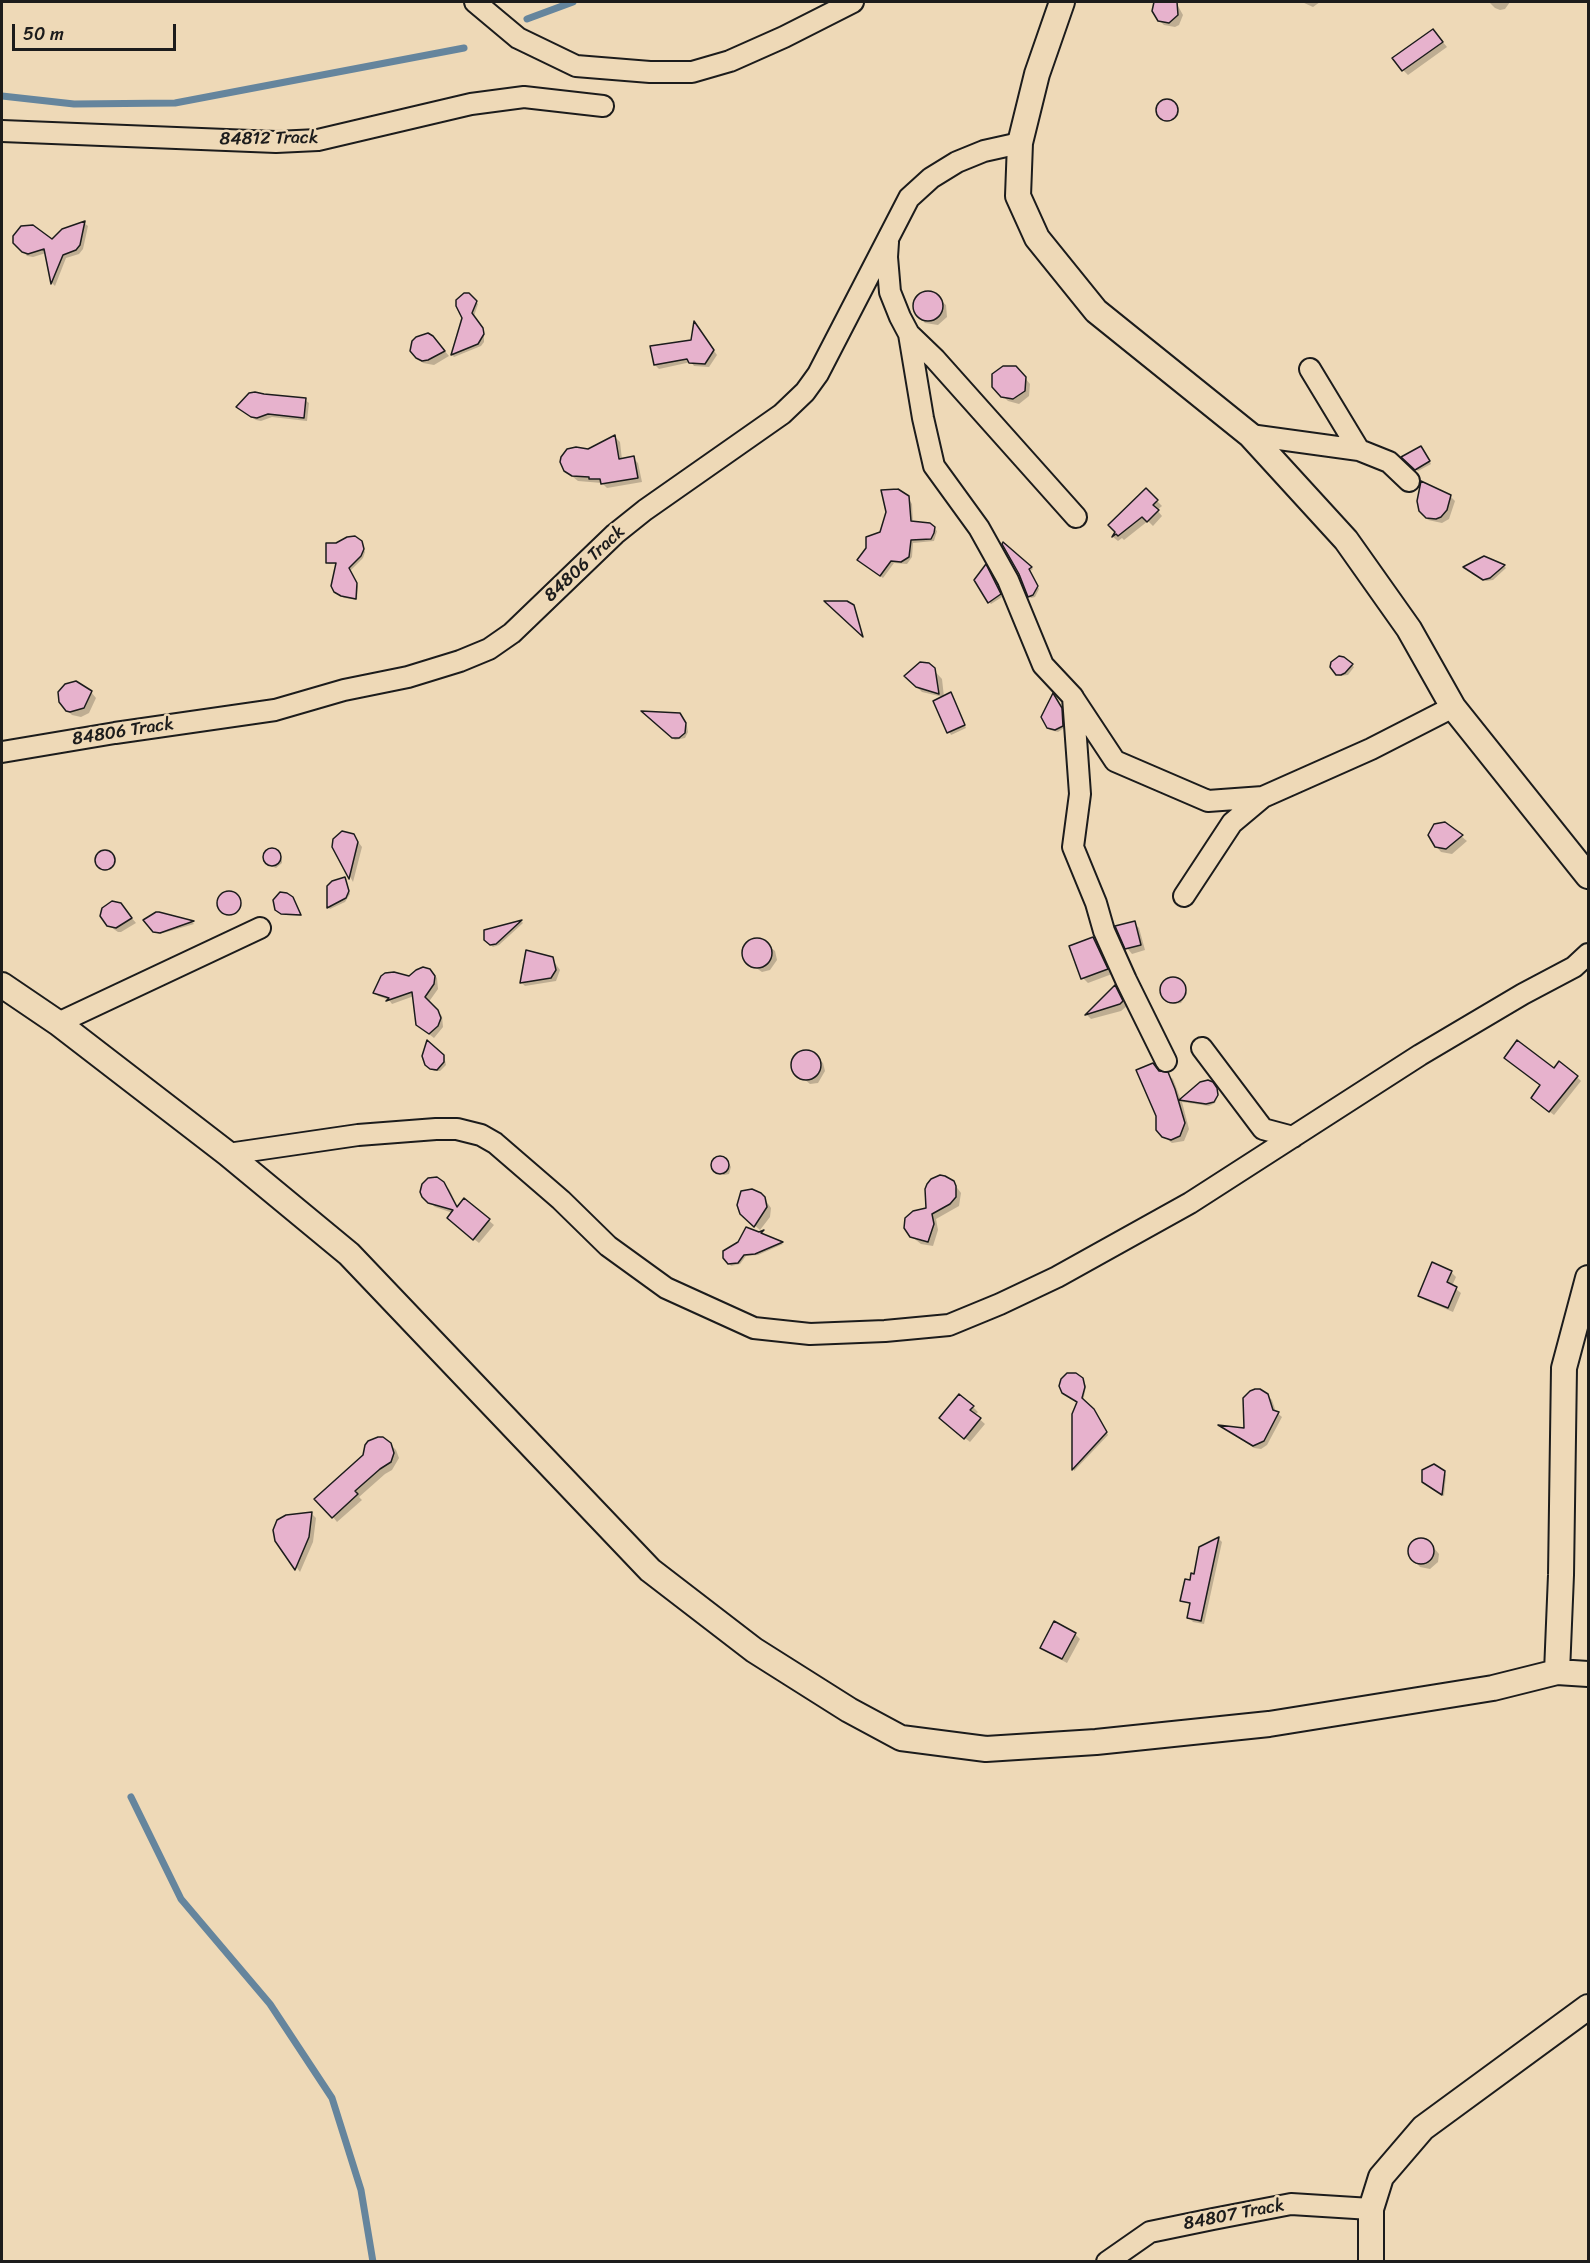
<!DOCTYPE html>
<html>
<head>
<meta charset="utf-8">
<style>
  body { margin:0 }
  #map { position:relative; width:1590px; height:2263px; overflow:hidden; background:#eed9b7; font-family:Sriracha,sans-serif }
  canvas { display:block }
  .frame { position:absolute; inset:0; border:3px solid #1c1c1c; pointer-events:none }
  .scale { position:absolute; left:12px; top:24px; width:164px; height:27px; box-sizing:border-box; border:3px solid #1c1c1c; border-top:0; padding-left:8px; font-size:18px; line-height:21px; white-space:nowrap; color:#1c1c1c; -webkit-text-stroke:4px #eed9b7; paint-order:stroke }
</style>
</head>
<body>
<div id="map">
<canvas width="1590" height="2263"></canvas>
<div class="frame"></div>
<div class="scale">50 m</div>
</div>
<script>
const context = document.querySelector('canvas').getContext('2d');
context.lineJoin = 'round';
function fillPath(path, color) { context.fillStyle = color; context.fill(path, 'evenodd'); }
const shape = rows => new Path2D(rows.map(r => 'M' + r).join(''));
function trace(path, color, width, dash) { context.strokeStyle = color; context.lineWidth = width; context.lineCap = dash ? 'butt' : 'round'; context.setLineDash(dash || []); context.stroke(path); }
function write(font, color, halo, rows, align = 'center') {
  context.font = font + ' Sriracha,sans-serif'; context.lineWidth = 5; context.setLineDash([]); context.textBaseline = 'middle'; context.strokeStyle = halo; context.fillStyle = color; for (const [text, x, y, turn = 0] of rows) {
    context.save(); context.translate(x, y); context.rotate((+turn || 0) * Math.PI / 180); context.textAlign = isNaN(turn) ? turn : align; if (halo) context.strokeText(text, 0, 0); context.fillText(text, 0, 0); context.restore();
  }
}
fillPath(shape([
  [1159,2,1174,2,1178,6,1183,15,1179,25,1175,27,1164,25,1159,20,1155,5],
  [1302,2,1320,2,1313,7],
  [1489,2,1510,2,1505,9,1500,10,1495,8],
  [1433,30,1447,47,1408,75,1403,70],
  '1159 111a10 10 0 1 1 20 0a10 10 0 1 1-20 0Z',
  [84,223,88,226,83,249,79,254,66,258,55,286,52,283,46,253,33,257,27,256,15,242,15,234,21,227,53,241],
  [930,292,946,305,947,317,938,325,925,323,916,313,915,301,918,296],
  [469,294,478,304,474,316,484,332,484,342,481,346,454,357,452,355,464,318,457,300,460,297],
  [695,324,717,355,709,367,694,366,691,362,659,369,655,365,693,341],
  [438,343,449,356,434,365,423,363,417,357],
  [1021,373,1030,384,1029,396,1019,404,1008,401,993,386],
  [305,400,309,403,307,421,272,417,261,421,256,420,241,410],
  [615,437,620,442,622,460,633,458,638,463,642,482,607,488,602,483,578,481,568,473,588,451],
  [1423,449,1431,464,1418,471,1404,457],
  [897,490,905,493,912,504,913,523,934,528,937,531,934,541,913,543,912,557,907,564,894,563,883,578,862,563,881,533],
  [1146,490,1162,506,1157,510,1162,516,1153,526,1148,521,1124,540,1122,538,1118,541,1113,537,1116,532],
  [1450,496,1455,501,1449,519,1442,523,1428,520,1423,514],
  [361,542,365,552,363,558,350,571,358,586,357,600,344,598,338,594,337,564,329,564,327,562],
  [1003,544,1033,569,1030,571,1039,589,1035,597,1031,598,1029,596,1020,574],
  [1484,558,1504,566,1506,568,1493,580,1486,581,1467,568],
  [987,568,1002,597,991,604,989,602],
  [1343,658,1354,667,1348,675,1339,676,1337,674],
  [928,664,942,679,944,697,952,696,966,728,951,735,935,702,943,697,922,692,906,676],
  [91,692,96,698,89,713,81,717,72,715,67,710],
  [1062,710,1064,728,1058,732,1050,730,1048,727],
  [645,712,682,717,687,726,688,732,685,738,675,740],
  [1445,823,1467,841,1452,854,1441,852,1436,846],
  [353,835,362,847,353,882,334,847],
  [273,849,277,851,282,859,282,863,276,868,268,865,263,856,267,851],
  '98 861a9 9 0 1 1 18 0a9 9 0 1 1-18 0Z',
  [345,879,350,894,345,902,330,909,328,907],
  '219 904a11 11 0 1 1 22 0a11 11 0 1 1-22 0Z',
  [295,901,302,916,285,915,279,912],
  [120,904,136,923,121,932,118,932,105,923],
  [159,913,193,923,194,924,160,934,154,932],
  [522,922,523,923,499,945,493,947,485,940,486,931],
  [1134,923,1139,928,1145,950,1132,954,1127,948],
  [1093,939,1098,944,1112,974,1088,983,1083,978],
  [754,940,757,940,769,946,775,951,777,960,770,970,762,972,749,963,744,955,746,946],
  [552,959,560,970,556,981,525,986,522,983],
  [433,973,437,978,438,989,428,1003,442,1016,443,1027,434,1038,420,1027,414,996,392,1004,389,1000,378,996,374,992,410,978],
  [1174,979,1183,984,1187,994,1181,1003,1174,1004,1165,998,1163,987,1167,981],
  [1115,987,1127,1006,1121,1011,1091,1019,1087,1015],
  [801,1052,809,1052,823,1063,825,1071,818,1083,810,1084,793,1070,792,1062],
  [444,1056,446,1065,440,1071,434,1071,426,1064],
  [1153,1064,1160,1072,1167,1074,1173,1079,1181,1100,1214,1085,1219,1094,1215,1103,1209,1106,1182,1102,1189,1129,1184,1141,1172,1143,1159,1133],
  [1554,1070,1577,1077,1581,1081,1554,1115,1537,1102],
  [718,1157,727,1160,731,1167,729,1174,724,1175,714,1170,713,1166,714,1160],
  [443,1184,449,1189,458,1207,465,1200,494,1225,479,1243,454,1223,453,1213,435,1207,423,1196],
  [955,1185,961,1193,959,1206,936,1219,938,1230,933,1246,921,1244,907,1233,928,1209],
  [761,1194,771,1208,770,1217,760,1230,741,1213],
  [760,1234,783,1244,758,1255,746,1256,740,1264,731,1266,726,1260],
  [1451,1272,1456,1277,1452,1286,1461,1293,1453,1312,1425,1300,1420,1295],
  [1082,1379,1086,1386,1083,1402,1096,1412,1108,1435,1074,1471,1073,1415,1078,1402],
  [1267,1395,1272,1400,1276,1412,1282,1417,1267,1445,1261,1449,1254,1448,1224,1428,1246,1429],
  [973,1407,978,1412,975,1415,985,1424,970,1442,946,1423],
  [390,1444,396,1450,399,1458,392,1470,385,1474,359,1497,362,1500,337,1522,333,1517],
  [1444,1472,1446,1475,1444,1496,1426,1484],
  [311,1513,316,1518,313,1542,300,1572,275,1536],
  [1219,1539,1222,1542,1204,1624,1193,1622,1189,1618,1191,1605,1182,1600,1195,1576,1203,1546],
  [1420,1539,1428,1541,1439,1554,1438,1562,1430,1569,1420,1567,1409,1554,1410,1546],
  [1075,1634,1080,1639,1067,1663,1047,1652,1042,1647]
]), '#0003');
trace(shape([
  [527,19,573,2],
  [2,96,74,104,175,103,464,48],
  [131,1797,181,1899,270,2004,332,2098,361,2190,373,2262]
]), '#65859d', 7);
const building = shape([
  [1154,2,1177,2,1178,15,1169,23,1158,21,1152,11,1154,2],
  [1433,29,1443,42,1402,71,1392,58,1433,29],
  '1156 110a11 11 0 1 1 22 0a11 11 0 1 1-22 0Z',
  [85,221,80,245,76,250,63,255,51,284,44,249,28,254,22,252,13,243,13,236,21,226,33,225,52,239,62,229,85,221],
  '913 306a15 15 0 1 1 30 0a15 15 0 1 1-30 0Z',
  [464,293,469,293,477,301,472,313,483,328,484,334,478,344,451,355,462,318,456,306,456,300,464,293],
  [694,321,714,350,705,364,689,363,687,359,654,365,650,346,691,340,694,321],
  [428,333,433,336,445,351,428,360,422,361,416,358,410,351,412,341,416,337,428,333],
  [1003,366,1016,366,1026,377,1025,391,1013,399,1001,397,992,387,992,374,1003,366],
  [255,392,264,394,306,398,304,418,268,414,257,418,251,417,236,407,249,393,255,392],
  [615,435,619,459,634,456,638,478,601,484,600,479,589,479,589,477,572,476,564,471,560,462,561,457,567,449,576,447,588,449,615,435],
  [1421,446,1430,461,1415,470,1401,457,1421,446],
  [1421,481,1451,495,1447,510,1441,517,1436,519,1426,518,1419,511,1417,501,1421,481],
  [1146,488,1158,500,1153,505,1159,510,1147,522,1142,517,1118,536,1116,534,1112,537,1115,532,1108,525,1146,488],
  [898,489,909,496,911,521,930,523,935,527,934,533,931,539,911,540,909,557,901,562,891,561,880,576,857,560,866,548,866,537,880,532,886,512,881,490,898,489],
  [355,536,362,541,364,549,361,556,349,568,357,583,356,599,341,596,334,592,331,586,336,563,326,563,326,543,336,543,347,537,355,536],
  [1003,542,1032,567,1029,569,1038,586,1033,595,1028,597,1019,574,1002,544,1003,542],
  [1484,556,1505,565,1490,578,1483,580,1463,567,1484,556],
  [986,564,1001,594,988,603,974,580,986,564],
  [824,601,847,601,854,605,863,637,824,601],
  [1339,656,1344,657,1353,664,1345,673,1341,675,1336,675,1330,667,1331,662,1339,656],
  [920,662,929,663,935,668,939,694,916,687,904,676,920,662],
  [76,681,92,691,84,708,70,712,66,711,59,702,58,692,65,684,76,681],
  [951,692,965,725,947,733,933,701,951,692],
  [1053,693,1062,708,1063,726,1055,730,1047,728,1041,717,1053,693],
  [641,711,680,713,686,723,685,733,679,738,672,738,641,711],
  [1445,822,1463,835,1446,849,1435,847,1428,835,1434,824,1445,822],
  [342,831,354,834,358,842,349,879,332,847,333,839,342,831],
  '263 857a9 9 0 1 1 18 0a9 9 0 1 1-18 0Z',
  '95 860a10 10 0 1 1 20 0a10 10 0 1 1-20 0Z',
  [345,877,349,891,346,898,327,908,327,886,332,881,345,877],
  '217 903a12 12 0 1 1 24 0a12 12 0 1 1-24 0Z',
  [280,892,287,893,293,897,301,915,281,914,275,910,273,900,280,892],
  [112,901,121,903,132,918,116,928,107,926,100,916,102,908,112,901],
  [156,912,159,912,194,921,160,933,153,932,143,920,156,912],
  [522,920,496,944,490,945,484,940,484,930,522,920],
  [1135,921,1141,945,1125,949,1115,926,1135,921],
  [1093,937,1108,969,1081,979,1069,946,1093,937],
  '742 953a15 15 0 1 1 30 0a15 15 0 1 1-30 0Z',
  [526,950,553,957,556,970,551,978,520,983,526,950],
  [423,967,430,969,435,976,434,984,425,997,438,1010,441,1018,438,1026,429,1034,416,1025,412,992,386,1001,389,998,373,993,381,976,385,973,394,972,409,976,416,970,423,967],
  '1160 990a13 13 0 1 1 26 0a13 13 0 1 1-26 0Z',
  [1115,985,1123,1001,1120,1004,1085,1015,1115,985],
  [427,1040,444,1055,444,1062,437,1070,430,1069,425,1065,422,1056,427,1040],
  [1517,1040,1554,1068,1559,1061,1578,1076,1549,1112,1531,1098,1540,1085,1504,1058,1517,1040],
  '791 1065a15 15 0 1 1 30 0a15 15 0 1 1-30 0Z',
  [1153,1063,1159,1071,1168,1072,1175,1089,1185,1123,1180,1136,1171,1140,1162,1137,1156,1130,1156,1116,1136,1070,1153,1063],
  [1208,1080,1213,1082,1217,1088,1218,1095,1214,1102,1206,1104,1179,1100,1200,1082,1208,1080],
  '711 1165a9 9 0 1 1 18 0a9 9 0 1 1-18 0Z',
  [940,1175,945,1176,954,1181,956,1186,956,1197,950,1204,932,1214,934,1224,928,1242,910,1237,904,1228,905,1218,913,1211,926,1208,925,1189,927,1184,931,1179,940,1175],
  [437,1177,444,1182,457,1207,464,1198,490,1219,473,1240,447,1218,453,1210,428,1203,422,1197,420,1192,422,1184,428,1178,437,1177],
  [752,1189,761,1193,765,1197,767,1207,754,1227,740,1214,737,1205,741,1191,752,1189],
  [746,1227,759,1232,764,1230,761,1233,783,1242,755,1254,744,1255,738,1263,728,1264,723,1258,723,1251,738,1242,746,1227],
  [1432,1262,1452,1271,1447,1282,1457,1287,1448,1308,1418,1296,1432,1262],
  [1067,1373,1076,1373,1083,1378,1085,1387,1082,1398,1094,1409,1107,1432,1072,1470,1072,1414,1077,1402,1062,1393,1059,1386,1061,1379,1067,1373],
  [1255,1389,1260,1389,1268,1394,1273,1410,1279,1412,1264,1441,1253,1446,1218,1425,1244,1428,1243,1398,1250,1391,1255,1389],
  [959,1394,974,1406,970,1410,981,1418,964,1439,939,1418,959,1394],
  [378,1437,383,1437,391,1443,394,1453,391,1462,380,1469,355,1491,358,1494,332,1518,314,1499,363,1455,365,1445,368,1441,378,1437],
  [1434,1464,1445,1471,1442,1495,1422,1482,1422,1470,1434,1464],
  [312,1512,309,1537,295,1570,275,1541,273,1530,277,1520,286,1515,312,1512],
  [1219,1537,1201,1621,1187,1618,1190,1603,1180,1601,1185,1579,1190,1580,1191,1573,1194,1574,1199,1547,1219,1537],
  '1408 1551a13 13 0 1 1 26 0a13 13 0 1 1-26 0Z',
  [1054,1621,1076,1633,1062,1659,1040,1648,1054,1621]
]);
fillPath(building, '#e7b2cd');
trace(building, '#1c1c1c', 1.5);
const minor = shape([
  [475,2,518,38,576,66,650,72,692,72,730,61,784,37,853,2],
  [2,131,276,142,318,140,471,104,524,97,603,106],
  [888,242,887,257,890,292,900,317,909,334,935,359,1076,517],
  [909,334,923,418,934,466,979,528,1008,580,1043,665,1073,697,1080,794,1073,847,1096,903,1104,931,1126,980,1166,1061],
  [1310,369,1359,450],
  [1250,435,1359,450,1389,462,1409,481],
  [1074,699,1115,761,1208,801,1263,797],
  [2,752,115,733,275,710,344,690,408,677,460,661,489,649,512,633,615,534,645,510,782,414,805,392,818,374,909,198,931,178,957,162,984,151,1020,143],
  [1184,896,1232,823,1263,797,1371,749,1453,707],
  [58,1023,260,928],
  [1202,1048,1263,1129,1293,1137],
  [228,1154,358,1135,436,1129,457,1129,481,1135,495,1143,561,1200,608,1246,666,1288,754,1328,810,1334,885,1331,949,1325,1000,1304,1057,1277,1190,1203,1420,1055,1523,994,1574,967,1588,954],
  [1107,2262,1150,2232,1213,2219,1291,2204,1371,2209]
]);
const tertiary = shape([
  [1062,2,1037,74,1020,143,1018,196,1037,238,1096,311,1250,435,1346,540,1409,629,1453,707,1588,876],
  [2,985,58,1023,228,1154,349,1254,650,1570,754,1650,849,1710,901,1738,986,1749,1096,1742,1269,1724,1493,1688,1557,1672,1588,1674],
  [1557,1672,1561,1575,1564,1368,1588,1278],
  [1371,2262,1371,2209,1381,2177,1423,2128,1588,2007]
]);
trace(minor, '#1c1c1c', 24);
trace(tertiary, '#1c1c1c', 28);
trace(minor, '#eed9b7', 20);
trace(tertiary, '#eed9b7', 24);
write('18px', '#1c1c1c', '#eed9b7', [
  ["84812 Track",269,139,-1],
  ["84806 Track",585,564,-43],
  ["84806 Track",123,732,-9],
  ["84807 Track",1234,2215,-11]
]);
</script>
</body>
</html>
